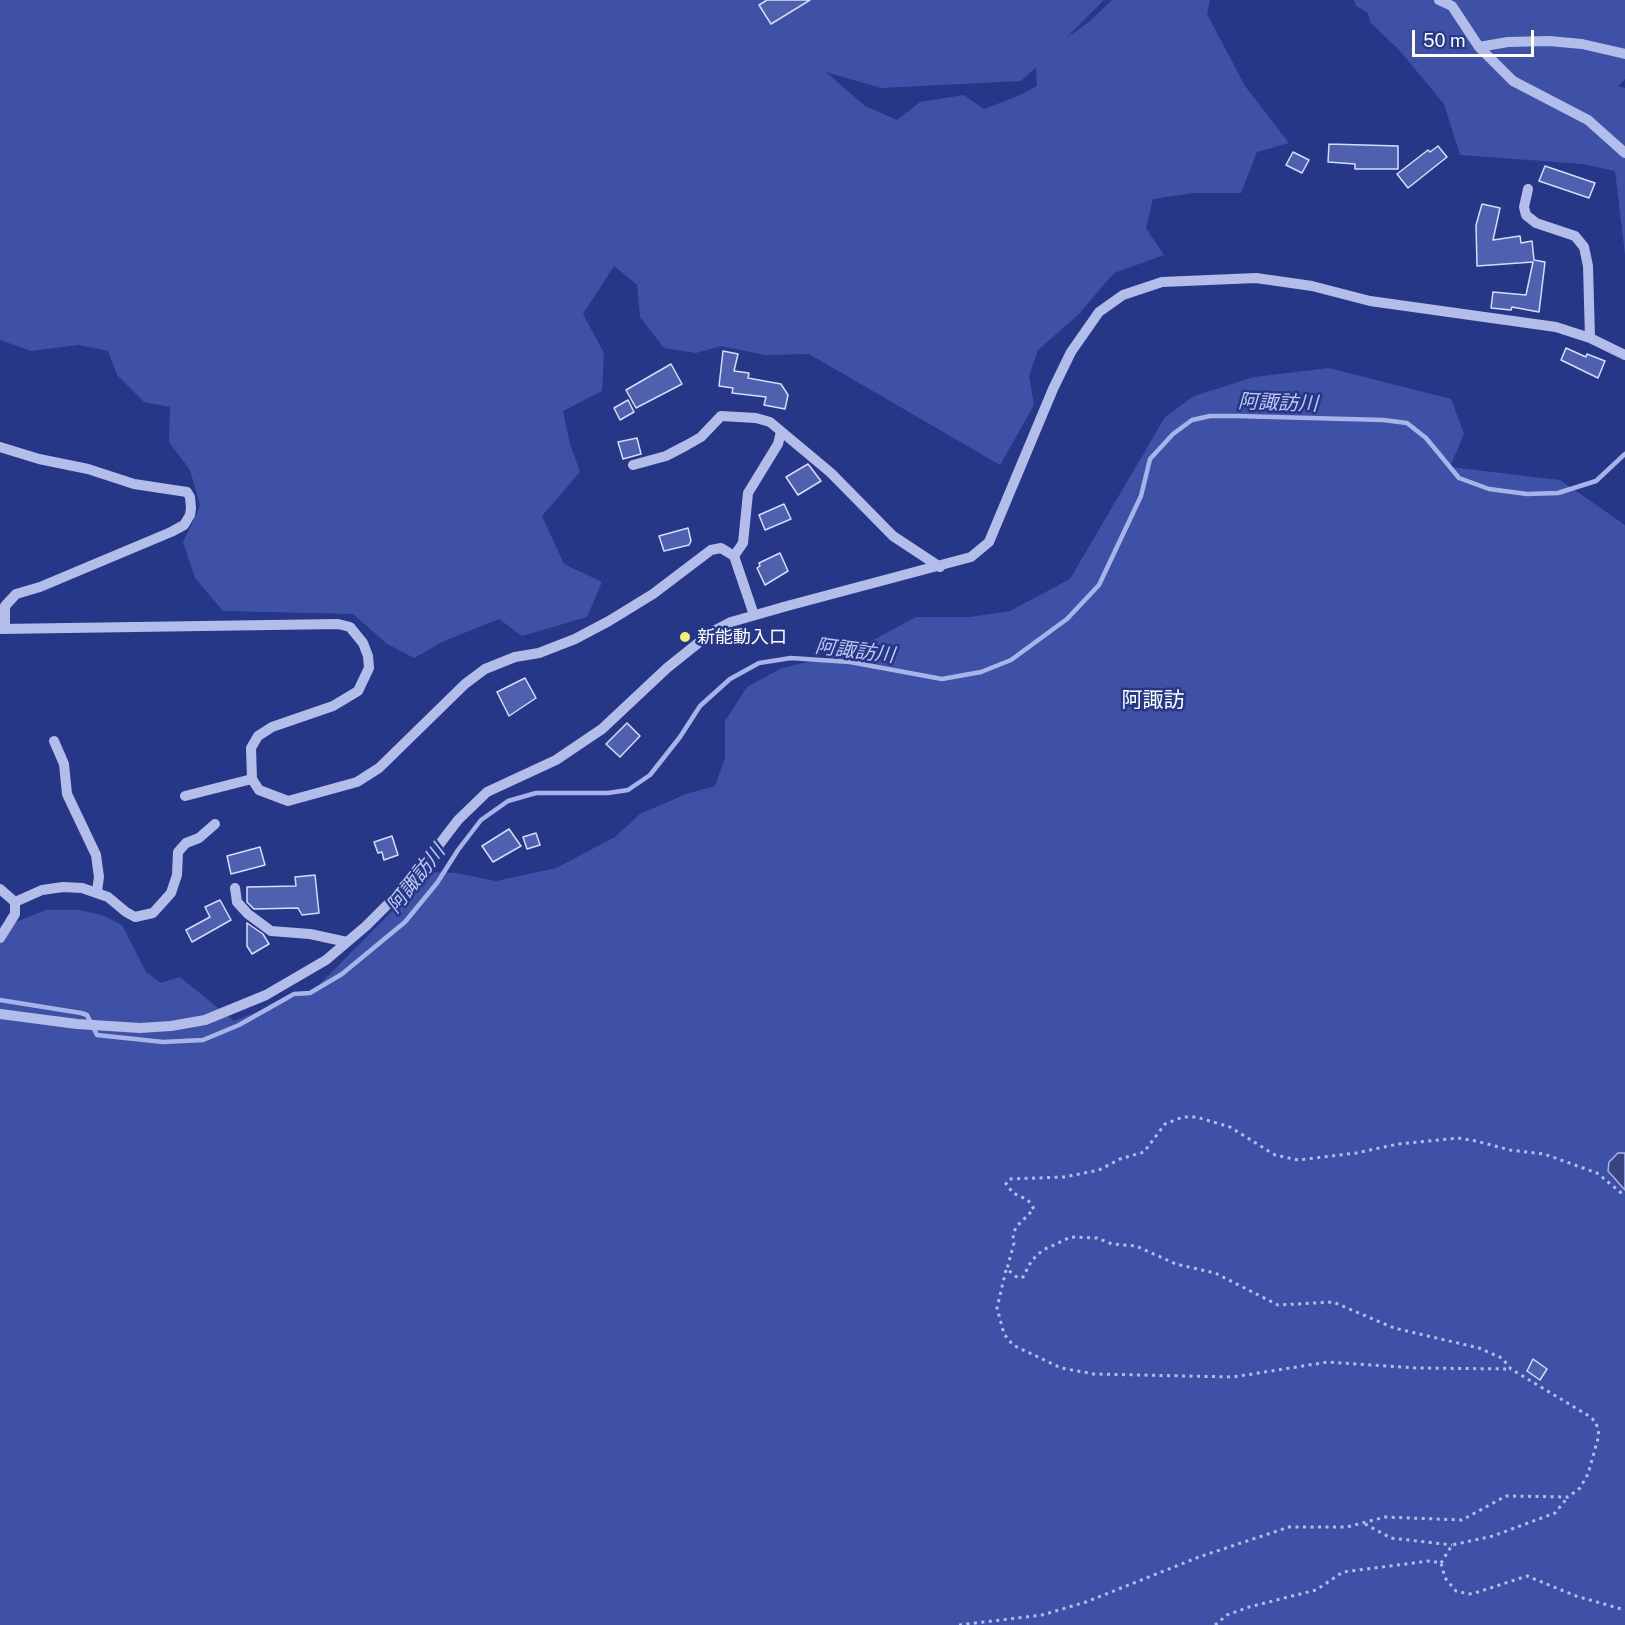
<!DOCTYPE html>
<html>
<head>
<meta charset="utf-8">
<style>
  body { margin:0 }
  #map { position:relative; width:1625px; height:1625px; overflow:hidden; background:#273788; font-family:"Public Sans",sans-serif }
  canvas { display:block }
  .scale { position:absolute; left:1412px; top:30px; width:122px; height:27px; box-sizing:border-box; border:3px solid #fff; border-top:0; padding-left:8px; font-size:18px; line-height:21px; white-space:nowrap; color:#fff; -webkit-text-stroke:4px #273788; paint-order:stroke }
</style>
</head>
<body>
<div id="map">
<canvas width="1625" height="1625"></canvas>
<div class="scale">50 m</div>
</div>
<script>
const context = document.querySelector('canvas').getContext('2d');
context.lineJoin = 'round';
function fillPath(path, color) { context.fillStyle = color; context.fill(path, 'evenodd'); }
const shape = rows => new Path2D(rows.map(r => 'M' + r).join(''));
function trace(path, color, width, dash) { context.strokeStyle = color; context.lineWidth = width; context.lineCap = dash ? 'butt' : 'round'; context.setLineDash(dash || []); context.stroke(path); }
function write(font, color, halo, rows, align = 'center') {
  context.font = font + ' "Public Sans","Noto Sans JP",sans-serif'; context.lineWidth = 5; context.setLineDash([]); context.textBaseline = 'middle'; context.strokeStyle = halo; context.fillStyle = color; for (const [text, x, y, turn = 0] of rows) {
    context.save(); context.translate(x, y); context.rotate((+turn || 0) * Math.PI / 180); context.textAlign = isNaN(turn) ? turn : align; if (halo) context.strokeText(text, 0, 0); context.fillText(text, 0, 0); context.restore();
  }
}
fillPath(shape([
  [0,0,1104,0,1066,38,1089,22,1112,0,1210,0,1207,14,1245,86,1289,143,1257,152,1241,193,1194,193,1153,199,1146,228,1164,255,1114,273,1078,315,1038,350,1029,376,1034,405,1000,465,809,354,765,355,721,346,696,353,664,348,640,317,637,285,614,266,583,314,604,353,602,391,563,411,570,444,580,472,542,516,564,564,602,582,587,617,522,636,499,619,444,641,414,658,387,644,353,614,223,611,195,578,183,542,200,506,190,470,169,442,170,407,144,402,117,375,108,351,79,345,31,351,0,340],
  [1036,67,1037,86,1018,96,984,109,964,95,920,102,897,120,865,106,826,72,881,88,1021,81],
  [1354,0,1625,0,1625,79,1618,86,1625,88,1625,255,1615,171,1583,164,1460,155,1444,104,1400,51,1370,22,1368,13,1356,6],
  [1329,368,1451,399,1464,434,1450,467,1560,480,1625,525,1625,1625,0,1625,0,928,46,910,79,910,102,915,122,925,146,972,161,983,180,977,234,1021,315,989,431,872,456,873,496,881,556,868,615,837,640,814,686,794,715,786,725,758,725,721,747,687,782,668,851,652,916,617,970,617,1010,611,1070,579,1165,417,1194,396,1254,377]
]), '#3e51a6');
const water = shape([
  [1618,1153,1625,1153,1625,1190,1608,1171,1609,1162,1618,1153]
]);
fillPath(water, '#394480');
trace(water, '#a8b4e9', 1.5);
trace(shape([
  [0,1000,81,1013,87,1015,97,1035,163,1042,203,1040,239,1025,294,994,310,993,342,974,405,922,437,883,458,850,481,820,508,801,536,793,608,793,628,790,650,775,680,737,700,706,730,679,759,663,791,658,850,662,942,679,981,672,1011,660,1067,619,1099,585,1141,496,1150,459,1173,434,1192,420,1210,416,1237,416,1383,420,1407,423,1426,438,1459,478,1489,489,1527,494,1558,493,1596,481,1625,454]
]), '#a8b4e9', 4.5);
const building = shape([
  [767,0,810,0,771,24,759,5,767,0],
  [1329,144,1398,146,1398,169,1355,169,1355,164,1328,162,1329,144],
  [1438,146,1447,157,1408,188,1397,174,1428,150,1430,152,1438,146],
  [1293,152,1309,160,1302,173,1286,165,1293,152],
  [1545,166,1595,183,1589,198,1539,181,1545,166],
  [1482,204,1500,208,1493,240,1520,236,1521,243,1532,241,1534,260,1545,262,1539,312,1512,307,1511,310,1491,308,1493,292,1526,295,1533,262,1477,266,1476,225,1482,204],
  [1566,348,1586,357,1587,354,1605,361,1598,378,1561,360,1566,348],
  [723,351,738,354,734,371,749,373,748,378,781,384,788,395,785,409,764,405,766,397,732,393,733,388,719,386,723,351],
  [671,364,682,384,636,408,626,390,671,364],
  [628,400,634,412,620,420,614,408,628,400],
  [637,438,641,454,623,459,618,442,637,438],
  [808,464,821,481,798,495,786,477,808,464],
  [784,504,791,519,765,530,759,515,784,504],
  [688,528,691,541,689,545,664,551,659,536,688,528],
  [780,553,788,571,765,585,757,568,760,566,759,563,780,553],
  [525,678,536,698,509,716,497,692,525,678],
  [627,723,640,736,620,757,606,744,627,723],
  [509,829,521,846,493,862,482,846,509,829],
  [536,833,540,845,527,849,523,837,536,833],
  [392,836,398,855,384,860,382,852,378,853,374,842,392,836],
  [260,847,265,865,231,874,227,856,260,847],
  [315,875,319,913,302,915,298,908,254,909,247,902,247,887,296,886,295,877,315,875],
  [220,900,231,920,192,942,186,930,210,917,205,907,220,900],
  [247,923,263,934,269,944,252,954,247,946,247,923],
  [1533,1359,1547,1369,1540,1380,1527,1371,1533,1359]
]);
fillPath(building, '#4f60af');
trace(building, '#d7ddf7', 1.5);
trace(shape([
  [1006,1270,997,1308,1004,1334,1013,1345,1061,1368,1094,1374,1233,1377,1328,1362,1417,1368,1511,1369],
  [1365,1524,1391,1538,1452,1545],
  [1441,1563,1452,1545,1493,1536,1555,1513,1568,1497],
  [959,1625,1042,1615,1086,1602,1199,1557,1289,1527,1347,1527,1385,1517,1462,1520,1506,1496,1568,1497,1580,1488,1588,1474,1599,1435,1596,1422,1589,1416,1511,1369,1502,1358,1479,1348,1394,1328,1333,1302,1278,1305,1215,1273,1176,1264,1136,1246,1112,1244,1097,1238,1071,1237,1043,1250,1032,1260,1023,1277,1018,1278,1007,1269,1014,1243,1013,1235,1016,1227,1034,1209,1028,1200,1013,1193,1006,1184,1009,1179,1064,1177,1099,1170,1120,1159,1144,1152,1165,1124,1183,1117,1196,1117,1230,1127,1275,1155,1298,1160,1356,1153,1398,1144,1458,1138,1476,1141,1510,1150,1544,1154,1597,1173,1625,1196],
  [1215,1625,1227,1615,1249,1607,1316,1590,1343,1572,1429,1561,1441,1563,1445,1578,1456,1591,1469,1594,1478,1592,1527,1576,1576,1596,1625,1610]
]), '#b3bde9', 3, [3, 4.5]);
trace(shape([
  [1439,0,1452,6,1479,47,1513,81,1588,120,1625,153],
  [1479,47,1508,42,1549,41,1582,44,1625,54],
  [1528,189,1524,207,1526,215,1536,223,1575,236,1584,247,1588,266,1590,338],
  [0,447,39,459,88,469,134,484,187,492,190,497,191,508,190,515,184,525,171,532,40,587,16,594,5,606,5,629],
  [633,465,666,456,687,445,701,437,721,416,756,418,770,422,831,473,893,536,940,567],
  [734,556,743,543,748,493,778,444,781,432],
  [0,629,338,624,350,627,363,643,368,656,369,668,358,691,333,706,272,727,258,736,251,748,252,779,259,790,288,801,357,782,379,768,465,684,485,669,515,657,539,653,575,639,609,621,653,594,711,550,721,548,734,556,754,615],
  [54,741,64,764,67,794,96,855,99,877,97,891],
  [185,796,252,779],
  [235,888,237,902,248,914,271,931,310,934,347,942],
  [0,889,15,902,15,914,0,938],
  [15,902,42,890,63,887,82,888,108,897,126,912,135,917,153,913,171,893,177,875,178,852,186,843,199,838,215,824],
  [0,1014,77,1024,140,1028,171,1026,205,1020,266,995,326,960,366,926,413,879,458,820,487,792,556,760,602,729,667,668,712,632,731,622,787,606,971,557,989,542,1053,389,1071,352,1099,312,1123,295,1162,282,1256,278,1312,286,1370,301,1556,327,1590,338,1625,355]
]), '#b3bde9', 10);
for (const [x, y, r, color] of [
  [685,637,6,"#f1ef79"]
]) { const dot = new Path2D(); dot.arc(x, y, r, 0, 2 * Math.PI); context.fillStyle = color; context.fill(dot); trace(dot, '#273788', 2); }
write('18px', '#fff', '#273788', [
  ["新能動入口",697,637]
], 'left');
write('italic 20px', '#bfc8f0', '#273788', [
  ["阿諏訪川",1278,403,2],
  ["阿諏訪川",855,651,7],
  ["阿諏訪川",416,879,-52]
]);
write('21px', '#fff', '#273788', [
  ["阿諏訪",1153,701]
]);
</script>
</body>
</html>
